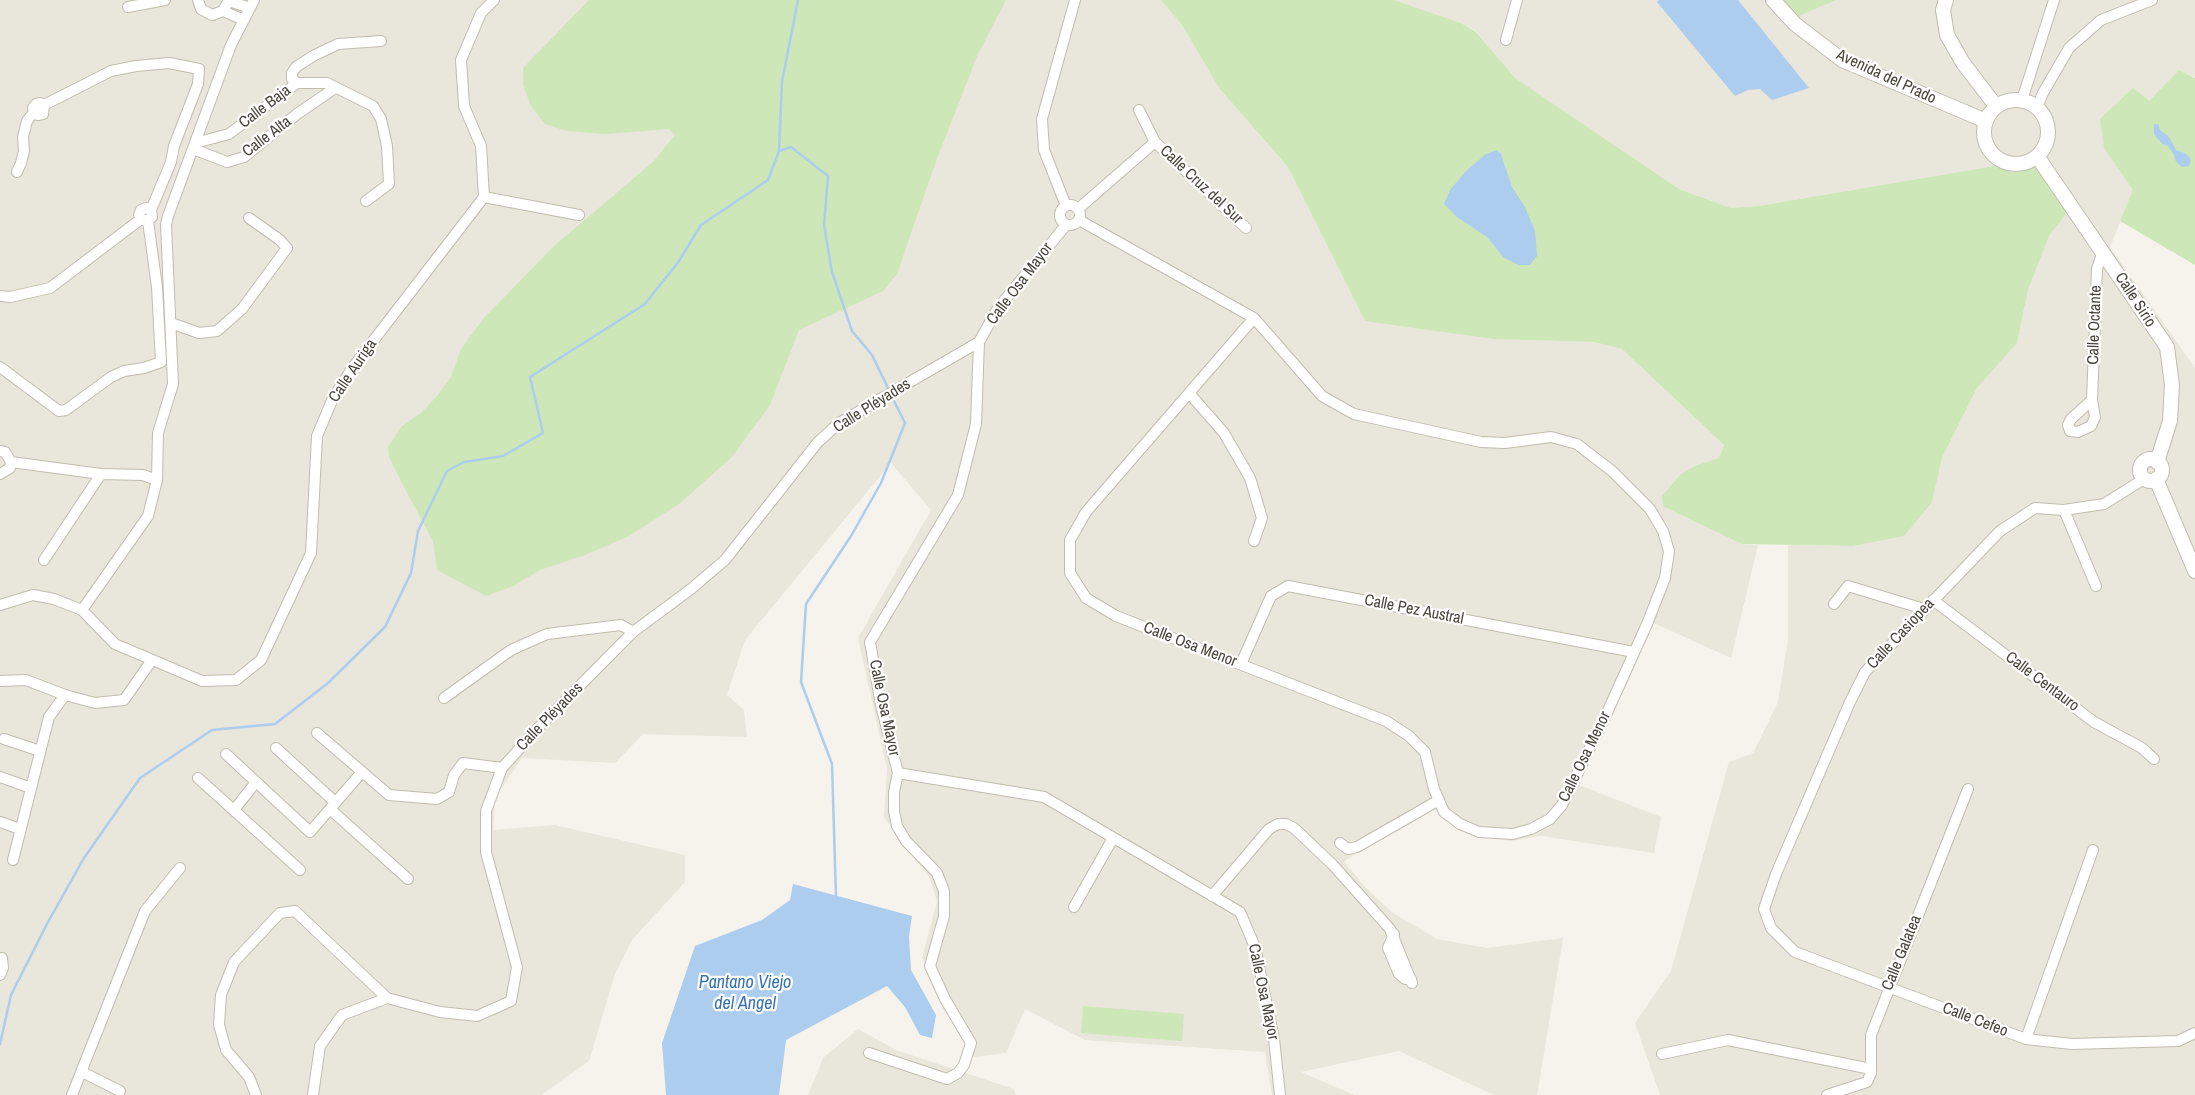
<!DOCTYPE html>
<html>
<head>
<meta charset="utf-8">
<style>
  body { margin:0 }
  canvas { display:block; background:#f5f3ec }
</style>
</head>
<body>
<canvas width="2195" height="1095"></canvas>
<script>
const context = document.querySelector('canvas').getContext('2d');
context.lineJoin = 'round';
function fillPath(path, color) { context.fillStyle = color; context.fill(path, 'evenodd'); }
const shape = rows => new Path2D(rows.map(r => 'M' + r).join(''));
function trace(path, color, width, dash) { context.strokeStyle = color; context.lineWidth = width; context.lineCap = dash ? 'butt' : 'round'; context.setLineDash(dash || []); context.stroke(path); }
function write(font, color, halo, rows, align = 'center') {
  context.font = font + ' "Archivo Narrow",sans-serif'; context.lineWidth = 4.5; context.setLineDash([]); context.textBaseline = 'middle'; context.strokeStyle = halo; context.fillStyle = color; for (const [text, x, y, turn = 0] of rows) {
    context.save(); context.translate(x, y); context.rotate((+turn || 0) * Math.PI / 180); context.textAlign = isNaN(turn) ? turn : align; if (halo) context.strokeText(text, 0, 0); context.fillText(text, 0, 0); context.restore();
  }
}
fillPath(shape([
  [0,0,1161,0,1182,25,1219,88,1288,167,1365,320,1493,339,1594,342,1622,349,1724,445,1719,458,1697,465,1741,544,1758,545,1731,658,1654,623,1579,785,1661,817,1654,853,1541,836,1510,841,1487,838,1461,831,1433,808,1344,861,1364,886,1393,913,1437,939,1487,948,1563,938,1537,1095,1494,1095,1399,1051,1301,1072,1354,1095,1272,1095,1265,1052,1085,1040,1025,1009,1006,1053,974,1057,922,958,937,901,929,877,884,817,887,769,858,638,931,510,891,463,745,640,727,695,744,710,747,737,643,734,615,763,522,758,495,798,493,830,555,825,685,855,685,882,632,940,615,974,589,1061,541,1095,0,1095],
  [1394,0,1782,0,1797,17,1836,0,2195,0,2195,77,2179,70,2104,148,2133,190,2110,247,2195,368,2195,1095,1660,1095,1635,1023,1671,971,1729,762,1753,753,1778,702,1788,640,1788,545,1852,546,1932,502,1942,458,1977,388,2017,343,2028,290,2049,236,2069,210,2012,172,1994,166,1759,206,1731,208,1679,189,1514,78,1476,31,1461,23],
  [858,1029,896,1050,1014,1089,1016,1095,808,1095,823,1058]
]), '#e9e6db');
fillPath(shape([
  [589,0,1006,0,978,54,936,161,897,274,883,291,799,330,770,405,732,457,679,504,629,536,585,555,540,570,513,586,486,596,437,570,433,541,404,487,389,457,388,447,402,426,421,413,438,395,451,377,461,349,484,318,554,246,653,162,675,135,669,129,606,134,567,131,545,124,531,106,523,85,523,68],
  [1161,0,1394,0,1461,23,1476,32,1515,78,1679,189,1731,208,1759,206,1994,166,2012,172,2038,167,2069,210,2049,236,2028,290,2017,343,1977,388,1942,458,1932,502,1904,536,1852,546,1742,544,1663,506,1662,496,1681,474,1697,465,1719,458,1724,445,1622,349,1594,342,1493,339,1365,321,1288,167,1219,88,1182,25],
  [1782,0,1836,0,1797,17],
  [2179,70,2195,78,2195,265,2120,221,2133,190,2104,148,2100,119,2133,88,2149,101],
  [1083,1006,1184,1014,1182,1041,1081,1033]
]), '#cde7b8');
fillPath(shape([
  [1659,0,1738,0,1809,88,1772,100,1760,89,1748,90,1735,96,1657,2],
  [2154,124,2158,124,2160,130,2169,137,2176,150,2185,153,2191,159,2189,166,2182,167,2176,162,2174,155,2168,146,2162,144,2154,134],
  [1497,150,1501,154,1512,187,1525,207,1535,231,1537,256,1530,265,1519,265,1504,258,1487,237,1457,217,1444,204,1450,190,1467,170,1486,154],
  [793,884,912,916,909,937,911,970,936,1015,932,1038,920,1035,905,1007,887,986,786,1040,779,1095,666,1095,662,1043,695,946,762,920,790,900]
]), '#adcdee');
trace(shape([
  [779,151,791,147,828,176,824,225,832,272,852,331,872,355,889,390],
  [836,897,832,764,801,682,806,604,851,536,881,483,905,423,891,395],
  [0,1044,11,995,48,922,84,858,140,778,212,730,275,724,328,683,385,627,411,573,418,531,447,471,464,462,503,456,543,433,530,377,645,304,679,261,701,225,768,180,779,151,782,82,798,0]
]), '#adcdee', 2.5);
const minor = shape([
  [198,0,201,9,212,15,223,11,229,0],
  [229,1,250,8],
  [128,7,165,0],
  [223,11,244,20],
  [1506,40,1517,0],
  [297,83,292,79,292,73,296,67,313,56,338,44,381,41],
  [2022,100,2054,0],
  [44,105,43,114,38,115,34,112,33,108,36,104,40,103,44,105,111,71,136,66,169,63,199,69,198,84,174,146,171,162,151,210,152,217,146,221,141,219,139,215,141,210,146,208,151,210],
  [2037,107,2043,93,2069,48,2101,20,2152,0],
  [1139,110,1155,142,1246,228],
  [195,143,229,134,297,83,327,83,373,106,381,119,387,146,389,184,366,201],
  [193,149,227,162,244,157,297,114,335,88],
  [17,172,21,163,24,151,23,137,27,121,34,112],
  [484,197,579,215],
  '1060 215a10 10 0 1 1 20 0a10 10 0 1 1-20 0Z',
  [1066,206,1044,150,1042,119,1075,0],
  [1078,209,1155,142],
  [1079,220,1254,318,1322,396,1354,414,1481,442,1505,443,1551,437,1577,444,1612,471,1650,509,1663,531,1669,551,1665,578,1647,624,1606,715,1562,805,1550,819,1531,829,1513,834,1479,832,1460,824,1444,812,1434,789,1425,752,1409,736,1386,721,1116,616,1086,598,1070,573,1070,540,1086,512,1254,318],
  [1066,225,998,308,979,342,976,424,958,495,870,642,881,705,898,773,1044,797,1240,912,1255,947,1274,1039,1280,1095],
  [0,296,10,297,50,288,141,219],
  [171,323,199,333,217,331,242,309,287,248,280,240,249,218],
  [0,367,59,411,66,410,111,377,124,371,144,368,161,362,157,287,148,221],
  [1189,393,1224,433,1250,478,1262,518,1254,541],
  [2092,400,2071,419,2068,425,2070,431,2078,432,2091,426,2095,417,2092,400,2097,269,2103,251],
  [0,451,5,452,11,462,10,468,0,474],
  [11,462,101,474,143,475,157,480],
  [2144,479,2104,504,2064,510,2035,508,2000,531,1865,672,1850,702,1776,874,1764,909,1771,928,1795,952,2026,1039,2072,1044,2178,1041,2195,1033],
  [2064,510,2096,586],
  [44,560,101,474],
  [1933,600,2094,722,2142,748,2154,759],
  [1834,604,1848,586,1924,609],
  [0,605,33,595,54,599,82,610,148,516,157,480,158,433,173,384,166,225,168,216,231,45,254,0],
  [82,610,115,644,202,681,236,680,261,660,311,553,317,436,333,398,353,367,484,197,481,146,464,106,461,60,481,13,494,0],
  [1241,664,1271,596,1288,586,1634,652],
  [0,681,26,680,65,695,95,703,124,700,152,660],
  [444,698,511,650,547,634,621,625,633,632],
  [317,733,389,795,437,799,449,792,454,775,463,763,502,768],
  [4,739,40,751],
  [276,748,335,802],
  [226,754,310,832,362,772],
  [0,777,31,788],
  [198,778,300,870],
  [330,809,408,879],
  [234,810,256,782],
  [0,822,20,829],
  [1340,843,1348,849,1357,847,1439,800],
  [13,860,49,717,65,695],
  [1212,896,1269,829,1278,824,1286,824,1294,828,1333,865,1390,929,1412,983],
  [1074,907,1113,838],
  [1394,934,1388,948,1399,974,1405,979,1411,979],
  [0,975,3,968,2,958],
  [2026,1039,2093,850],
  [869,1053,947,1079,958,1073,964,1065,971,1043,945,999,930,966,944,916,944,891,937,873,906,841,897,826,894,811,894,792,898,773],
  [1662,1054,1728,1040,1871,1069],
  [82,1072,120,1091],
  [72,1095,145,911,180,868],
  [256,1095,249,1077,226,1050,219,1025,221,995,234,962,280,913,295,911,387,998],
  [313,1095,320,1046,342,1015,387,998,440,1012,477,1016,511,1001,517,967,486,852,486,811,502,768,540,726,633,632,691,589,725,560,818,442,839,423,979,342],
  [1827,1095,1867,1082,1871,1073,1871,1035,1968,789]
]);
const tertiary = shape([
  [1773,0,1795,24,1842,60,1986,121],
  [1946,0,1943,10,1947,35,1963,63,1996,106],
  '1984 132a32 32 0 1 1 64 0a32 32 0 1 1-64 0Z',
  [2037,156,2167,347,2172,385,2170,421,2157,462],
  '2140 470a11 11 0 1 1 22 0a11 11 0 1 1-22 0Z',
  [2156,479,2195,571]
]);
trace(minor, '#c1bcaf', 12);
trace(tertiary, '#c1bcaf', 16);
trace(minor, '#fff', 10);
trace(tertiary, '#fff', 14);
write('16px', '#4a453a', '#fff', [
  ["Avenida del Prado",1886,77,25],
  ["Calle Baja",265,107,-37],
  ["Calle Alta",267,137,-37],
  ["Calle Cruz del Sur",1201,185,43],
  ["Calle Osa Mayor",1020,284,-53],
  ["Calle Sirio",2135,300,57],
  ["Calle Octante",2095,325,-88],
  ["Calle Auriga",353,371,-56],
  ["Calle Pléyades",872,406,-32],
  ["Calle Pez Austral",1414,610,11],
  ["Calle Casiopea",1901,634,-47],
  ["Calle Osa Menor",1190,645,21],
  ["Calle Centauro",2042,682,37],
  ["Calle Osa Mayor",884,708,78],
  ["Calle Pléyades",550,717,-46],
  ["Calle Osa Menor",1585,757,-64],
  ["Calle Galatea",1902,953,-68],
  ["Calle Osa Mayor",1263,992,78],
  ["Calle Cefeo",1975,1020,21]
]);
write('italic 18px', '#3772b2', '#fff', [
  ["Pantano Viejo",745,983],
  ["del Angel",745,1004]
]);
</script>
</body>
</html>
